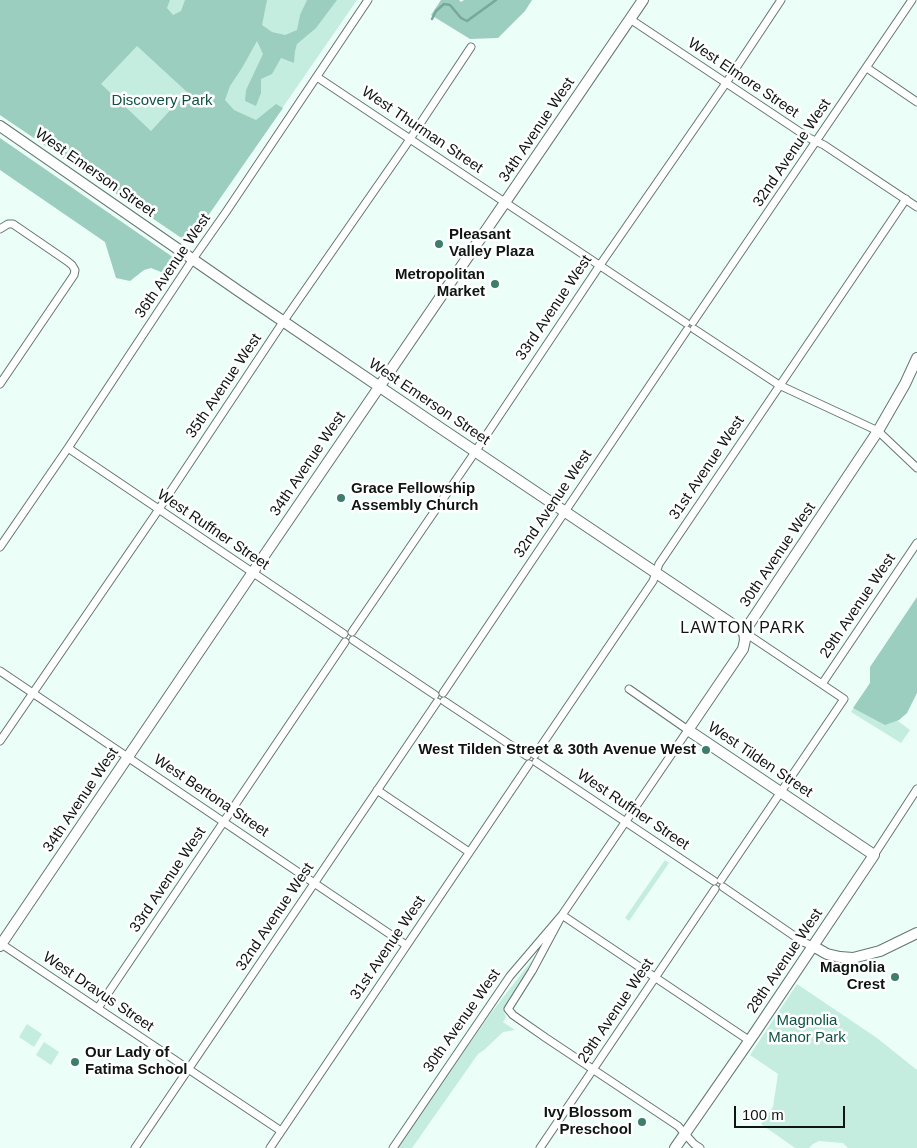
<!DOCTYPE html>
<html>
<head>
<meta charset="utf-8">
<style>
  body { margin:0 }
  #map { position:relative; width:917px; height:1148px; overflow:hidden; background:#ebfef7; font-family:Helvetica,sans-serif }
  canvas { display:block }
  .scale { position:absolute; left:734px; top:1106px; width:111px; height:22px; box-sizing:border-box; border:2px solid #0e1513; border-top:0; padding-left:6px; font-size:15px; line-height:18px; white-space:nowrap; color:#0e1513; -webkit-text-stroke:4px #fff; paint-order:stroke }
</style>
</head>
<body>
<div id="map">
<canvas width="917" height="1148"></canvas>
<div class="scale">100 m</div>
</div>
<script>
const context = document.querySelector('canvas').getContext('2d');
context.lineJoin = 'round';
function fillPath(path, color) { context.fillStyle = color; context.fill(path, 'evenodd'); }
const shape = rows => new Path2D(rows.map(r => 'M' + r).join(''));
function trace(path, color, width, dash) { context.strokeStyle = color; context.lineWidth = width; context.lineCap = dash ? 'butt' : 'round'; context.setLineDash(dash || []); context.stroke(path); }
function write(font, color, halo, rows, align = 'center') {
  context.font = font + ' Helvetica,sans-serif'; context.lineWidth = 5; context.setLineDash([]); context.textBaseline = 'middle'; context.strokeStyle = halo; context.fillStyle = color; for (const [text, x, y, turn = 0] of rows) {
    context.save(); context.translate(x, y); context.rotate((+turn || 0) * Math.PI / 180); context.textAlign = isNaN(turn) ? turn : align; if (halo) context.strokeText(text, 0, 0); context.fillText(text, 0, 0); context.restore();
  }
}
fillPath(shape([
  [0,0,357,0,189,243,0,115],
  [895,649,894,718,910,730,901,743,851,712],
  [665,860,669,863,629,921,625,918],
  [536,955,525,977,504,1012,506,1017,503,1022,515,1030,503,1032,484,1050,478,1054,412,1148,397,1148,491,1013],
  [797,984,877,1038,917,1070,917,1148,848,1148,843,1143,819,1141,813,1144,809,1148,795,1148,761,1124,773,1107,778,1074,750,1055],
  [27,1024,42,1034,34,1047,19,1037],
  [44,1042,59,1052,51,1065,36,1055]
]), '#c4ede0');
fillPath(shape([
  [0,0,170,0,167,8,173,15,181,11,185,0,267,0,262,25,272,32,285,35,297,30,300,15,307,0,337,0,316,28,297,44,295,51,294,63,281,58,272,74,261,79,261,93,256,106,245,101,246,90,263,54,257,41,242,68,230,86,225,100,234,110,256,120,276,104,283,108,189,243,0,115],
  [137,46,187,92,151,131,101,84],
  [441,0,459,0,461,2,464,0,532,0,525,11,498,38,470,39,431,15],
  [0,138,180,262,171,276,151,268,144,270,130,281,116,278,105,242,0,170],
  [917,597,917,693,907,713,899,720,885,725,853,708,870,683,870,667]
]), '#9ccebf');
trace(shape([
  [432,19,436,11,444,4,450,5,461,18,467,21,496,0]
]), '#77a899', 2.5);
const street = shape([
  [630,19,809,138,824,145,917,207],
  [867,68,917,102],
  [317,77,686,323],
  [0,229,8,224,13,224,67,261,72,265,75,270,74,275,0,384],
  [693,322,912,0],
  [694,329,779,385,878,431,917,468],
  [68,448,344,634],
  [0,547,68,448,193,259,226,212,368,0],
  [352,632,471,458,600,265,726,83,781,0],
  [353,640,435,695],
  [0,671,406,945],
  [822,684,917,543],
  [443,693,687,330],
  [444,701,527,756],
  [0,741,155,515,283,322,406,145,471,47],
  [535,755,653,581,659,564,906,199],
  [536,762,714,881],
  [377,790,469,852],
  [874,855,917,789],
  [721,880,844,699,744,632],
  [723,887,803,942,813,946],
  [0,943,281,1131],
  [98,1008,345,642],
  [135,1148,437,702],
  [270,1148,529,764],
  [393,1148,510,976,562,915,688,730,629,689],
  [540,1148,715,889],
  [700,1148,694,1144,678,1126,546,1038,513,1015,508,1009,532,971,562,915,750,1041]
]);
const secondary = shape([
  [0,126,240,292,430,421,744,632],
  [0,946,253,572,643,0],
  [813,946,827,954,840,957,853,958,880,951,917,933],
  [675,1148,754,1034,874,855,688,730,743,649,745,640,744,632,878,431,905,384,917,358]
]);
trace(street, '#657671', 9);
trace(secondary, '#657671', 12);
trace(street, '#fff', 7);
trace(secondary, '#fff', 10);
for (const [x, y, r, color] of [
  [439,244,5,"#3c7d6c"],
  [495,284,5,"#3c7d6c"],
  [341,498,5,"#3c7d6c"],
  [706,750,5,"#3c7d6c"],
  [895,977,5,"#3c7d6c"],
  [75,1062,5,"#3c7d6c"],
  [642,1122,5,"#3c7d6c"]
]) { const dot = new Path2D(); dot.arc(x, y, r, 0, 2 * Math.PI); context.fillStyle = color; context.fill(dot); trace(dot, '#fff', 2); }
write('15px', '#0e1513', '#fff', [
  ["West Elmore Street",743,78,34],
  ["West Thurman Street",422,130,34],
  ["34th Avenue West",537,130,-56],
  ["32nd Avenue West",792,153,-56],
  ["West Emerson Street",95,173,35],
  ["36th Avenue West",173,266,-56],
  ["33rd Avenue West",554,308,-56],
  ["35th Avenue West",224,386,-56],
  ["West Emerson Street",429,402,34],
  ["34th Avenue West",308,464,-56],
  ["31st Avenue West",707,468,-56],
  ["32nd Avenue West",553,504,-56],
  ["West Ruffner Street",213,530,34],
  ["30th Avenue West",778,555,-56],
  ["29th Avenue West",858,606,-56],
  ["West Tilden Street",760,760,34],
  ["West Bertona Street",211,796,34],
  ["34th Avenue West",81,800,-56],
  ["West Ruffner Street",633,810,34],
  ["33rd Avenue West",168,880,-56],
  ["32nd Avenue West",275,917,-56],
  ["31st Avenue West",388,948,-56],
  ["28th Avenue West",785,961,-56],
  ["West Dravus Street",98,992,34],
  ["29th Avenue West",616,1011,-56],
  ["30th Avenue West",462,1021,-55]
]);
write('15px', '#0f5244', '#fff', [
  ["Discovery Park",162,101],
  ["Magnolia",807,1021],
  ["Manor Park",807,1038]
]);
write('bold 15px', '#0e1513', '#fff', [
  ["Pleasant",449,235,"left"],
  ["Valley Plaza",449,252,"left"],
  ["Metropolitan",485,275],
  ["Market",485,292],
  ["Grace Fellowship",351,489,"left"],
  ["Assembly Church",351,506,"left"],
  ["West Tilden Street & 30th Avenue West",696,750],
  ["Magnolia",885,968],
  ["Crest",885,985],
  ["Our Lady of",85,1053,"left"],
  ["Fatima School",85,1070,"left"],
  ["Ivy Blossom",632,1113],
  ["Preschool",632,1130]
], 'right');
context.letterSpacing = '1px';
write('16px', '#0e1513', '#fff', [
  ["LAWTON PARK",743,629]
]);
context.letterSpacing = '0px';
</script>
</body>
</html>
